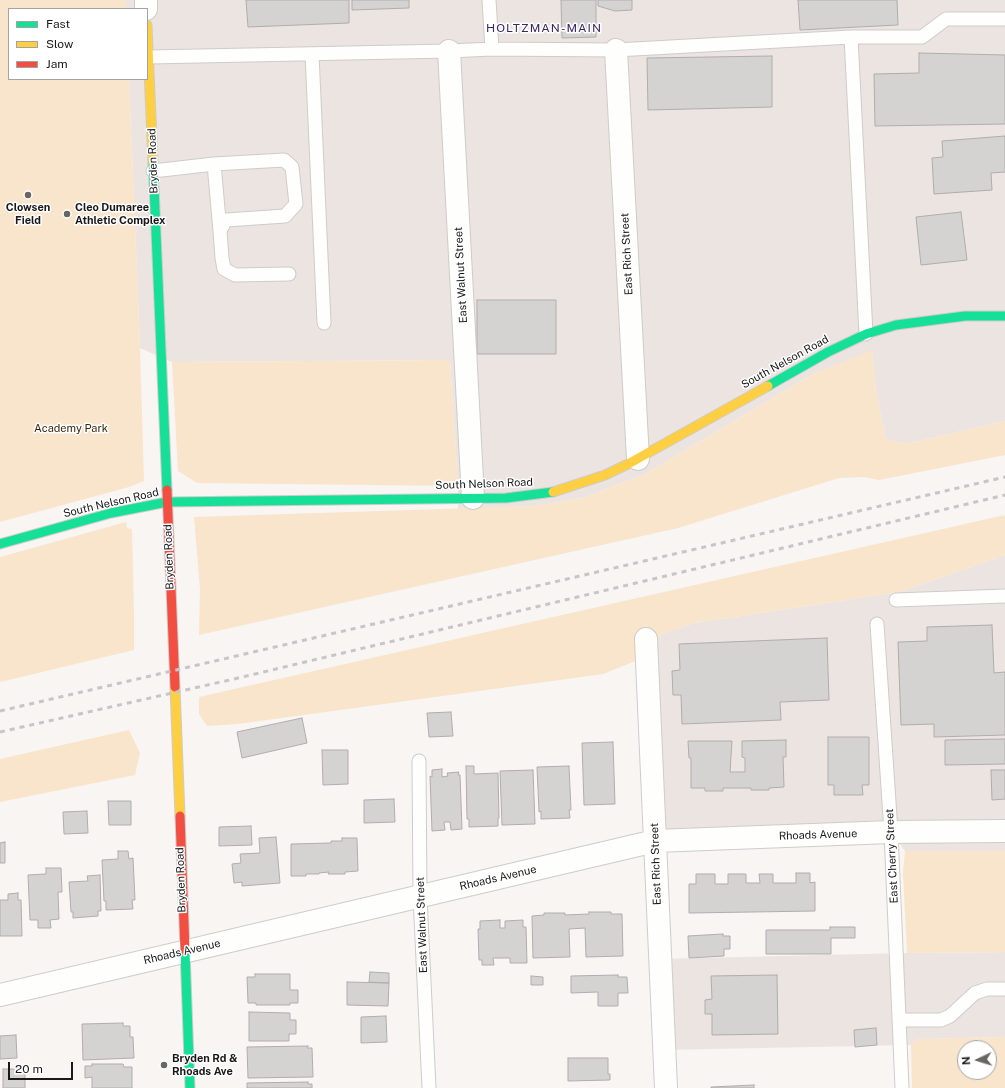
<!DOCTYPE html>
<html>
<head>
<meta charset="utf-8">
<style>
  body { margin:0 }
  #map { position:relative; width:1005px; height:1088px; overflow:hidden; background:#f8f5f3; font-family:"Public Sans",sans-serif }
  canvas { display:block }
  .legend { position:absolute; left:8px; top:8px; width:140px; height:72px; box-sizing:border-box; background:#fff; border:1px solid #a3a3a3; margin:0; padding:5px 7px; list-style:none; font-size:12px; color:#1a1818 }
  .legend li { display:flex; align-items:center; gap:8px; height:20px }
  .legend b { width:20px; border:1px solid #a3a3a3 }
  .north { position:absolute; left:957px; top:1040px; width:40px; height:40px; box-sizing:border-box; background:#fff; border:1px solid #a3a3a3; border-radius:50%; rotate:266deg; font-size:11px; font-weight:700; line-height:16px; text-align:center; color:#1a1818 }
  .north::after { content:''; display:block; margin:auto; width:14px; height:18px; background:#686565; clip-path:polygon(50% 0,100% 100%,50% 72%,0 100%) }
  .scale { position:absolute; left:8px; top:1062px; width:65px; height:18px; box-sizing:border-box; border:2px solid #1a1818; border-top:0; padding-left:5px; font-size:12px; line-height:14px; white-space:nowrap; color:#1a1818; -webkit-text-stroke:3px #fff; paint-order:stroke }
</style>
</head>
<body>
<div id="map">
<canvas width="1005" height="1088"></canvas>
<ul class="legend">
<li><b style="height:5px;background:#16e098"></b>Fast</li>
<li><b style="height:5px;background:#ffcf43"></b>Slow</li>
<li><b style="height:5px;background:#f24e42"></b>Jam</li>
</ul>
<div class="north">N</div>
<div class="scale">20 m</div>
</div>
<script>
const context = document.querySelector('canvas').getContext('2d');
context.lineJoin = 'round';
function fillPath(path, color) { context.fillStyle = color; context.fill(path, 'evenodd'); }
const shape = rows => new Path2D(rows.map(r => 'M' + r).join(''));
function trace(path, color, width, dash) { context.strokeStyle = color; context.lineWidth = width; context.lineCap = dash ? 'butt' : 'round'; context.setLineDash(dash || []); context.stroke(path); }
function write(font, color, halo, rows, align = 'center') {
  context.font = font + ' "Public Sans",sans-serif'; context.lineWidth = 3; context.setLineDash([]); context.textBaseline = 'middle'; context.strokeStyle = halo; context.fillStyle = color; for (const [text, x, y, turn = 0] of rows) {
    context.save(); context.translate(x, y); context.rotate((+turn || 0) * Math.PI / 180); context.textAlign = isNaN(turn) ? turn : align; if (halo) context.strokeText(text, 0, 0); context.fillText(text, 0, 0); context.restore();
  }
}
fillPath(shape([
  [126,0,1005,0,1005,421,906,444,886,439,876,391,872,351,813,374,645,474,586,497,536,506,458,509,458,486,450,360,172,362,140,348,129,79,147,79,147,9,126,9],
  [1005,555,1005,851,905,851,892,834,671,840,652,829,643,658,661,634,694,623,899,592],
  [1005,952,1005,1037,917,1039,911,1045,662,1050,658,959,907,953]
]), '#ece4e1');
fillPath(shape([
  [0,0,126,0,126,9,9,9,9,79,129,79,140,348,144,481,129,487,0,522],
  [872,350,876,391,886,439,906,444,1005,421,1005,455,879,480,864,477,839,478,678,528,199,635,200,589,194,517,536,506,586,497,645,474,813,374],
  [450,360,458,486,197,483,178,471,172,362],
  [1005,515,1005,555,899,592,694,623,661,634,643,658,603,674,238,724,207,726,199,714,199,697],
  [126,522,127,528,132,529,134,615,134,650,0,682,0,557],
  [129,730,140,753,135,775,0,802,0,759],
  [905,851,1005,851,1005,952,907,953,903,873],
  [1005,1037,1005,1088,912,1088,911,1045,917,1039],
  [965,1048,989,1048,989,1072,965,1072]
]), '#f8e5cb');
const building = shape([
  [246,0,349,0,349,23,248,27,246,0],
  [352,0,409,0,409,8,352,10,352,0],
  [561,0,596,0,596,37,562,38,561,0],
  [598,0,632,0,632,10,615,11,598,6,598,0],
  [798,0,897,0,898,25,800,30,798,0],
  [919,53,1005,55,1005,124,875,126,874,74,919,73,919,53],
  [772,56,772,107,648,110,647,58,772,56],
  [1005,136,1005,172,991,173,992,190,934,194,932,158,943,157,942,141,1005,136],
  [961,212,967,260,921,265,916,217,961,212],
  [477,300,556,300,556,354,477,354,477,300],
  [992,625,994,673,1005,672,1005,735,934,737,934,724,901,725,898,642,927,641,927,627,992,625],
  [827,638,829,700,780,702,781,720,682,724,681,695,673,695,672,671,680,670,679,644,827,638],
  [451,712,453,736,429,737,427,713,451,712],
  [302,718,307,743,242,758,237,732,302,718],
  [828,737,869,737,869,785,862,785,863,795,834,795,834,785,828,785,828,737],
  [1005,739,1005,764,945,765,945,740,1005,739],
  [786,740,786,757,783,757,784,787,769,788,769,790,751,790,751,788,723,788,723,791,705,791,705,788,691,788,691,758,689,758,688,741,732,741,730,772,745,772,745,758,742,757,742,741,786,740],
  [613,742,615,804,584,805,582,743,613,742],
  [322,750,348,750,348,784,323,785,322,750],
  [466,766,474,766,474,774,498,773,499,818,498,818,498,826,469,827,469,819,467,819,466,766],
  [569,766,571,810,569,810,570,818,541,819,541,811,539,812,537,767,569,766],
  [442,769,442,777,448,776,447,773,459,772,458,775,460,775,462,829,451,830,450,822,444,822,445,830,432,831,430,776,432,777,432,770,442,769],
  [533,770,535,824,502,825,500,771,533,770],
  [991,770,1005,770,1005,799,992,800,991,770],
  [394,799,395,822,364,823,364,800,394,799],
  [108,801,131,801,131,825,109,825,108,801],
  [87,811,88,833,64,834,63,812,87,811],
  [251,826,252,845,219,846,219,827,251,826],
  [276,837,280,883,242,886,242,882,234,883,232,864,241,863,240,854,260,853,259,838,276,837],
  [342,838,357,838,358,871,345,872,345,874,328,874,329,872,319,873,319,874,306,874,306,876,291,876,291,844,331,843,331,841,342,841,342,838],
  [5,842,5,863,0,863,0,843,5,842],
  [118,851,128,851,129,859,133,858,135,900,132,900,133,909,106,910,106,901,104,901,102,860,118,859,118,851],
  [46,868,61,868,62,892,58,892,59,919,50,920,51,928,38,928,38,920,30,920,28,875,46,874,46,868],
  [796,873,810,873,810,883,815,882,815,911,689,913,689,884,696,884,696,874,715,874,715,884,728,884,728,874,746,874,746,883,760,883,759,874,773,874,773,883,796,883,796,873],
  [100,875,101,911,98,911,98,916,73,918,73,912,71,912,69,882,88,881,87,876,100,875],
  [18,893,18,900,21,900,22,936,0,936,0,900,8,900,8,894,18,893],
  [589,912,611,912,611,914,622,914,623,956,586,957,585,928,569,929,570,957,533,958,532,916,544,915,544,913,565,913,565,915,589,914,589,912],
  [500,920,500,928,505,928,505,921,523,920,523,927,526,927,527,963,510,963,510,958,493,958,494,965,482,965,482,960,479,960,478,929,480,929,480,921,500,920],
  [830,927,855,927,855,938,831,938,831,954,766,954,766,930,830,930,830,927],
  [723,934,723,936,730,936,730,949,724,949,724,956,689,958,688,936,723,934],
  [370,972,389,973,389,983,369,982,370,972],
  [255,974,290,974,290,990,298,990,298,1003,290,1003,290,1005,256,1005,256,1003,248,1003,247,977,255,977,255,974],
  [618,975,618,977,627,977,628,993,618,993,618,1006,598,1006,598,992,571,993,571,976,618,975],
  [777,975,778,1034,712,1035,712,1014,705,1014,705,1000,712,999,711,976,777,975],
  [531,976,543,977,543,985,531,985,531,976],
  [347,982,389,983,388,1006,347,1005,347,982],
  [249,1012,290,1013,290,1020,296,1020,296,1034,289,1034,289,1041,249,1041,249,1012],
  [386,1016,387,1042,361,1043,361,1017,386,1016],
  [123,1023,123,1026,130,1026,130,1037,133,1037,134,1058,83,1060,82,1024,123,1023],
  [876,1028,877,1045,855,1047,854,1030,876,1028],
  [16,1035,17,1058,0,1059,0,1036,16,1035],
  [308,1046,307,1048,312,1048,313,1077,248,1078,247,1047,308,1046],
  [568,1058,608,1058,608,1074,610,1074,610,1080,568,1081,568,1058],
  [92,1064,123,1064,124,1067,132,1067,132,1088,92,1088,92,1077,85,1078,85,1066,92,1066,92,1064],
  [3,1069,25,1069,25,1088,3,1088,3,1069],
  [308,1082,308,1084,312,1084,312,1088,247,1088,247,1083,308,1082],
  [754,1085,754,1088,711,1088,711,1087,754,1085]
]);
fillPath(building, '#d5d3d2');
trace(building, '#afaead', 1);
const lane = shape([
  [851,37,866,334],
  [492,49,616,50,851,37,922,37,946,19,1005,19],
  [312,54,324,323],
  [149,57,449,51,492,49,489,0],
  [214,164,220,231],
  [153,171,214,164,284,160,292,167,296,204,285,216,226,220,220,231,222,258,224,269,235,275,289,274],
  [896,600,1005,596],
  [877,624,891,832,902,1088],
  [419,761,420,896,429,1088],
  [899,1020,941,1020,950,1016,975,993,987,989,1005,989]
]);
const street = shape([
  [146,0,146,9],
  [616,50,638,459],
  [449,51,473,498],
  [646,639,666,1088],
  [0,995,655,841,891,832,1005,831]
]);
const fast = shape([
  [153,162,167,490],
  [768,386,828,352,866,334,896,325,965,316,1005,316],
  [0,544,111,513,167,502,506,498,553,492],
  [185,951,190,1088]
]);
const slow = shape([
  [147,25,153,162],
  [553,492,605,475,628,464,768,386],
  [175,687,180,816]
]);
const jam = shape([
  [167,490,175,687],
  [180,816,185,951]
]);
trace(lane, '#ceccca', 15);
trace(street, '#ceccca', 24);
trace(fast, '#ceccca', 11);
trace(slow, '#ceccca', 11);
trace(jam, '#ceccca', 11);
trace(lane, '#fefefd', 13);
trace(street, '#fefefd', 22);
trace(fast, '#16e098', 9);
trace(slow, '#ffcf43', 9);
trace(jam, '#f24e42', 9);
trace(shape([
  [0,711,1005,477],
  [0,732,234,679,1005,495]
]), '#c7c5c5', 3, [5, 5]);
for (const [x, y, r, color] of [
  [28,195,4,"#686565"],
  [67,214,4,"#686565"],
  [164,1065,4,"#686565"]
]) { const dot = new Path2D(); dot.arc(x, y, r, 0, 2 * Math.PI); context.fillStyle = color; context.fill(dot); trace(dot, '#fff', 1.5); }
write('11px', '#1a1818', '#fff', [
  ["Bryden Road",153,161,-92],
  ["East Rich Street",627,254,-93],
  ["East Walnut Street",461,275,-93],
  ["South Nelson Road",785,362,-29],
  ["South Nelson Road",484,484,-2],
  ["South Nelson Road",111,503,-13],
  ["Bryden Road",169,557,-92],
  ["Rhoads Avenue",818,835,-2],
  ["East Cherry Street",892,856,-93],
  ["East Rich Street",656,864,-92],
  ["Rhoads Avenue",498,878,-13],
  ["Bryden Road",181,880,-92],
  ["East Walnut Street",422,925,-92],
  ["Rhoads Avenue",182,952,-13]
]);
write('bold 11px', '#1a1818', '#fff', [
  ["Clowsen",28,208,"center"],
  ["Field",28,221,"center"],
  ["Cleo Dumaree",75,208],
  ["Athletic Complex",75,221],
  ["Bryden Rd &",172,1059],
  ["Rhoads Ave",172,1072]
], 'left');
write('11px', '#36260c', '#fff', [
  ["Academy Park",71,429]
]);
context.letterSpacing = '1px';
write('12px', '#392863', '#fff', [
  ["HOLTZMAN-MAIN",544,28]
]);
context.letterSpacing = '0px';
</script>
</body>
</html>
